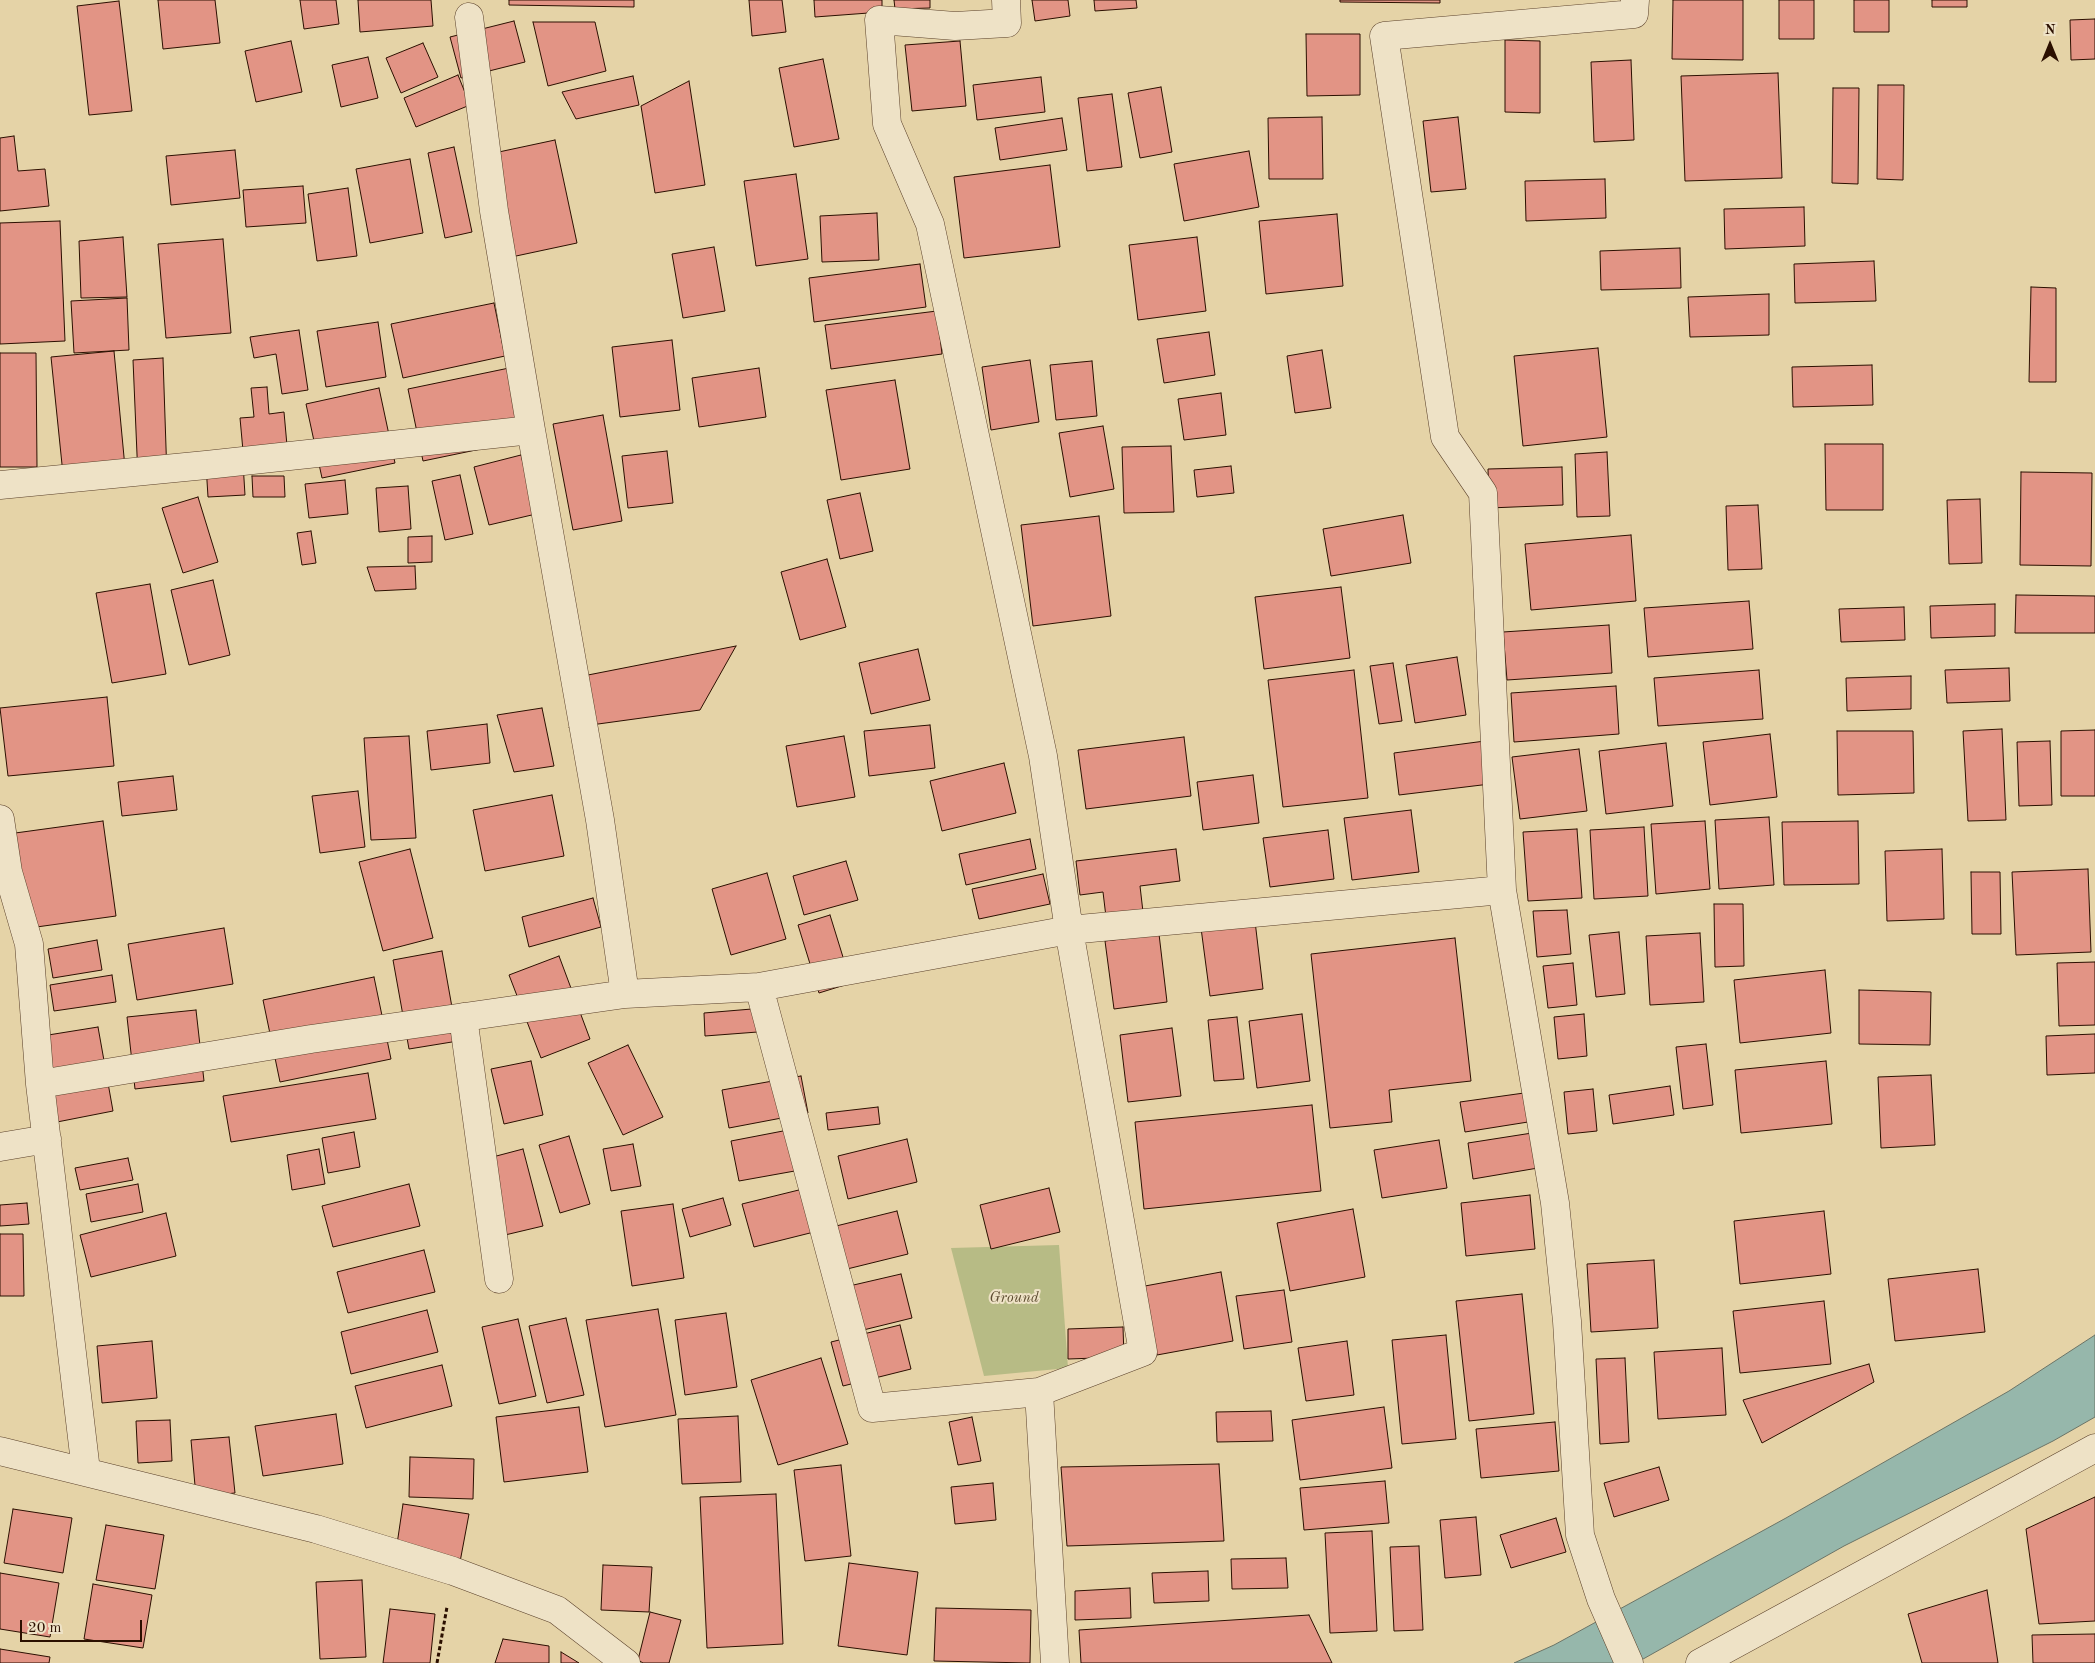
<!DOCTYPE html>
<html>
<head>
<meta charset="utf-8">
<style>
  body { margin:0 }
  #map { position:relative; width:2095px; height:1663px; overflow:hidden; background:#e5d3a7; font-family:"Old Standard TT",serif }
  canvas { display:block }
  .north { position:absolute; left:2025px; top:20px; width:50px; height:50px; -webkit-text-stroke:4px #eee2c6; paint-order:stroke; rotate:0deg; font-size:14px; font-weight:700; line-height:20px; text-align:center; color:#2b0f00 }
  .north::after { content:''; display:block; margin:auto; width:18px; height:22px; background:#2b0f00; clip-path:polygon(50% 0,100% 100%,50% 72%,0 100%) }
  .scale { position:absolute; left:20px; top:1620px; width:122px; height:22px; box-sizing:border-box; border:2px solid #2b0f00; border-top:0; padding-left:6px; font-size:15px; line-height:18px; white-space:nowrap; color:#2b0f00; -webkit-text-stroke:4px #eee2c6; paint-order:stroke }
</style>
</head>
<body>
<div id="map">
<canvas width="2095" height="1663"></canvas>
<div class="north">N</div>
<div class="scale">20 m</div>
</div>
<script>
const context = document.querySelector('canvas').getContext('2d');
context.lineJoin = 'round';
function fillPath(path, color) { context.fillStyle = color; context.fill(path, 'evenodd'); }
const shape = rows => new Path2D(rows.map(r => 'M' + r).join(''));
function trace(path, color, width, dash) { context.strokeStyle = color; context.lineWidth = width; context.lineCap = dash ? 'butt' : 'round'; context.setLineDash(dash || []); context.stroke(path); }
function write(font, color, halo, rows, align = 'center') {
  context.font = font + ' "Old Standard TT",serif'; context.lineWidth = 4; context.setLineDash([]); context.textBaseline = 'middle'; context.strokeStyle = halo; context.fillStyle = color; for (const [text, x, y, turn = 0] of rows) {
    context.save(); context.translate(x, y); context.rotate((+turn || 0) * Math.PI / 180); context.textAlign = isNaN(turn) ? turn : align; if (halo) context.strokeText(text, 0, 0); context.fillText(text, 0, 0); context.restore();
  }
}
fillPath(shape([
  [1059,1245,1068,1368,984,1376,951,1248]
]), '#b7bb85');
const water = shape([
  [2095,1335,2095,1417,2053,1441,1844,1546,1636,1663,1514,1663,1554,1645,1786,1518,2009,1391,2095,1335]
]);
fillPath(water, '#96b7ab');
trace(water, '#6b7467', 1);
const building = shape([
  [158,0,215,0,220,43,163,49,158,0],
  [300,0,336,0,339,24,304,29,300,0],
  [358,0,431,0,433,26,360,32,358,0],
  [509,0,634,0,634,7,509,5,509,0],
  [749,0,782,0,786,32,752,36,749,0],
  [814,0,882,0,882,12,815,17,814,0],
  [894,0,930,0,930,8,895,9,894,0],
  [1032,0,1068,0,1070,16,1035,21,1032,0],
  [1094,0,1136,0,1137,8,1095,11,1094,0],
  [1340,0,1440,0,1440,3,1340,2,1340,0],
  [1673,0,1743,0,1743,60,1672,59,1673,0],
  [1779,0,1814,0,1814,39,1779,39,1779,0],
  [1854,0,1889,0,1889,32,1854,32,1854,0],
  [1932,0,1967,0,1967,7,1932,7,1932,0],
  [119,1,132,111,89,115,77,6,119,1],
  [2095,19,2095,59,2071,60,2070,20,2095,19],
  [514,21,525,62,461,78,450,37,514,21],
  [533,22,595,22,606,71,548,86,533,22],
  [1306,34,1360,34,1360,95,1307,96,1306,34],
  [1505,40,1540,41,1540,113,1505,112,1505,40],
  [291,41,302,92,256,102,245,51,291,41],
  [960,41,966,106,912,111,905,45,960,41],
  [423,43,438,77,401,93,386,58,423,43],
  [368,57,378,98,341,107,332,65,368,57],
  [823,59,839,139,794,147,779,68,823,59],
  [1631,60,1634,140,1594,142,1591,62,1631,60],
  [1778,73,1782,178,1685,181,1681,76,1778,73],
  [458,75,470,105,416,127,404,98,458,75],
  [633,76,639,105,576,119,562,92,633,76],
  [1041,77,1045,112,977,120,973,85,1041,77],
  [689,81,705,185,655,193,641,106,689,81],
  [1878,85,1904,85,1903,180,1877,179,1878,85],
  [1161,87,1172,152,1140,158,1128,93,1161,87],
  [1833,88,1859,88,1858,184,1832,183,1833,88],
  [1112,94,1122,167,1087,171,1078,98,1112,94],
  [1322,117,1323,179,1269,179,1268,118,1322,117],
  [1458,117,1466,189,1431,192,1423,121,1458,117],
  [1062,118,1067,150,1000,160,995,128,1062,118],
  [14,136,18,171,45,169,49,206,0,211,0,138,14,136],
  [555,140,577,243,502,259,480,156,555,140],
  [454,147,472,232,445,238,428,153,454,147],
  [235,150,240,198,171,205,166,156,235,150],
  [1249,151,1259,207,1184,221,1174,164,1249,151],
  [410,159,423,233,370,243,356,169,410,159],
  [1050,165,1060,247,964,258,954,177,1050,165],
  [796,174,808,259,756,266,744,181,796,174],
  [1605,179,1606,218,1526,221,1525,181,1605,179],
  [303,186,306,223,246,227,243,190,303,186],
  [348,188,357,256,317,261,308,194,348,188],
  [1804,207,1805,246,1725,249,1724,209,1804,207],
  [877,213,879,260,822,262,820,216,877,213],
  [1337,214,1343,286,1266,294,1259,221,1337,214],
  [60,221,65,341,0,344,0,223,60,221],
  [123,237,127,297,81,298,79,241,123,237],
  [1197,237,1206,311,1138,320,1129,245,1197,237],
  [223,239,231,333,166,338,158,244,223,239],
  [714,247,725,311,683,318,672,254,714,247],
  [1680,248,1681,288,1601,290,1600,251,1680,248],
  [1874,261,1876,301,1795,303,1794,264,1874,261],
  [920,264,926,307,814,322,809,278,920,264],
  [2031,287,2056,288,2056,382,2029,382,2031,287],
  [1769,294,1769,335,1690,337,1688,297,1769,294],
  [127,298,129,350,74,353,71,301,127,298],
  [494,303,505,356,403,378,391,324,494,303],
  [937,311,942,354,831,369,825,325,937,311],
  [378,322,386,377,326,387,317,331,378,322],
  [299,330,308,390,282,394,276,354,254,358,250,337,299,330],
  [1209,332,1215,375,1164,383,1157,339,1209,332],
  [672,340,680,410,620,417,612,347,672,340],
  [1598,348,1607,437,1523,446,1514,356,1598,348],
  [1322,350,1331,408,1295,413,1287,356,1322,350],
  [114,351,126,478,64,484,51,357,114,351],
  [0,353,36,353,37,467,0,467,0,353],
  [163,358,167,477,138,478,133,360,163,358],
  [1030,360,1039,422,991,430,982,367,1030,360],
  [1092,361,1097,416,1056,420,1050,365,1092,361],
  [1872,365,1873,405,1793,407,1792,367,1872,365],
  [514,367,529,439,423,461,408,389,514,367],
  [759,368,766,417,699,427,692,378,759,368],
  [895,380,910,469,841,480,826,390,895,380],
  [267,387,269,414,284,412,289,468,245,473,240,418,254,417,251,388,267,387],
  [379,388,395,463,322,478,306,404,379,388],
  [1221,393,1226,435,1184,440,1178,399,1221,393],
  [603,415,622,521,573,530,553,424,603,415],
  [1103,426,1114,489,1070,497,1059,433,1103,426],
  [1825,444,1883,444,1883,510,1826,510,1825,444],
  [1171,446,1174,512,1124,513,1122,447,1171,446],
  [667,451,673,503,628,508,622,456,667,451],
  [1607,452,1610,516,1577,517,1575,454,1607,452],
  [521,455,536,514,489,525,474,467,521,455],
  [243,463,245,495,208,497,206,465,243,463],
  [1231,466,1234,493,1197,497,1194,470,1231,466],
  [1562,467,1563,505,1489,508,1488,469,1562,467],
  [2021,472,2092,473,2091,566,2020,565,2021,472],
  [460,475,473,534,445,540,432,481,460,475],
  [252,476,284,476,285,497,253,497,252,476],
  [345,480,348,514,309,518,305,484,345,480],
  [408,486,411,529,379,532,376,488,408,486],
  [860,493,873,551,840,559,827,500,860,493],
  [198,497,218,562,183,573,162,508,198,497],
  [1980,499,1982,563,1949,564,1947,500,1980,499],
  [1758,505,1762,569,1728,570,1726,506,1758,505],
  [1403,515,1411,563,1331,576,1323,529,1403,515],
  [1099,516,1111,616,1033,626,1021,525,1099,516],
  [311,531,316,563,302,565,297,533,311,531],
  [1631,535,1636,601,1531,610,1525,544,1631,535],
  [432,536,432,562,408,563,408,537,432,536],
  [827,559,846,627,800,640,781,572,827,559],
  [415,566,416,589,375,591,367,567,415,566],
  [213,580,230,655,189,665,171,590,213,580],
  [150,584,166,674,112,683,96,593,150,584],
  [1341,587,1350,658,1264,669,1255,597,1341,587],
  [2016,595,2095,596,2095,633,2015,633,2016,595],
  [1749,601,1753,649,1648,657,1644,608,1749,601],
  [1995,604,1995,636,1931,638,1930,606,1995,604],
  [1904,607,1905,640,1841,642,1839,609,1904,607],
  [1609,625,1612,673,1507,680,1503,632,1609,625],
  [736,646,700,710,569,728,588,675,736,646],
  [918,649,930,700,871,714,859,663,918,649],
  [1457,657,1466,715,1415,723,1406,665,1457,657],
  [1393,663,1402,721,1379,724,1370,666,1393,663],
  [2009,668,2010,701,1947,703,1945,670,2009,668],
  [1354,670,1368,798,1283,807,1268,680,1354,670],
  [1759,670,1763,719,1658,726,1654,678,1759,670],
  [1911,676,1911,709,1847,711,1846,678,1911,676],
  [1616,686,1619,734,1514,742,1511,693,1616,686],
  [107,697,114,766,8,776,0,708,107,697],
  [542,708,554,766,514,772,497,715,542,708],
  [487,724,490,763,431,770,427,731,487,724],
  [930,725,935,768,869,776,864,731,930,725],
  [2002,729,2006,820,1968,821,1963,731,2002,729],
  [2095,730,2095,796,2061,796,2061,731,2095,730],
  [1837,731,1913,731,1914,793,1838,795,1837,731],
  [1770,734,1777,797,1710,805,1703,742,1770,734],
  [409,736,416,838,371,840,364,738,409,736],
  [844,736,855,797,797,807,786,746,844,736],
  [1184,737,1191,796,1086,809,1078,750,1184,737],
  [1485,741,1490,784,1399,795,1394,753,1485,741],
  [2050,741,2052,805,2019,806,2017,742,2050,741],
  [1666,743,1673,806,1606,814,1599,751,1666,743],
  [1579,749,1587,811,1520,819,1512,757,1579,749],
  [1004,763,1016,813,942,831,930,781,1004,763],
  [1253,775,1259,823,1203,830,1197,782,1253,775],
  [173,776,177,810,122,816,118,782,173,776],
  [358,791,365,847,320,853,312,796,358,791],
  [552,795,564,856,485,871,473,810,552,795],
  [1411,810,1419,872,1352,880,1344,818,1411,810],
  [1769,817,1774,885,1719,889,1715,820,1769,817],
  [103,821,116,916,22,929,8,834,103,821],
  [1705,821,1710,889,1656,894,1651,824,1705,821],
  [1858,821,1859,884,1784,885,1782,822,1858,821],
  [1644,827,1648,896,1594,899,1590,830,1644,827],
  [1577,829,1582,898,1528,901,1523,832,1577,829],
  [1328,830,1334,879,1270,887,1263,838,1328,830],
  [1030,839,1036,869,966,885,959,854,1030,839],
  [410,849,433,938,383,951,359,862,410,849],
  [1176,849,1180,881,1140,886,1143,912,1106,917,1103,892,1080,895,1076,861,1176,849],
  [1942,849,1944,919,1887,921,1885,851,1942,849],
  [846,861,858,900,804,915,793,876,846,861],
  [2088,869,2091,952,2016,955,2012,872,2088,869],
  [1971,872,2000,872,2001,934,1972,934,1971,872],
  [767,873,786,939,731,955,712,889,767,873],
  [1043,874,1050,904,979,919,972,889,1043,874],
  [593,898,601,927,529,947,522,917,593,898],
  [1714,904,1743,904,1744,966,1715,967,1714,904],
  [1567,910,1571,954,1537,957,1533,911,1567,910],
  [830,915,851,983,819,993,798,925,830,915],
  [1255,921,1263,989,1210,996,1201,928,1255,921],
  [224,928,233,984,137,1000,128,944,224,928],
  [1619,932,1625,994,1596,997,1589,935,1619,932],
  [1700,933,1704,1002,1650,1005,1646,936,1700,933],
  [1159,934,1167,1002,1114,1009,1105,941,1159,934],
  [1455,938,1471,1081,1389,1090,1392,1122,1330,1128,1311,954,1455,938],
  [97,940,102,970,53,978,48,949,97,940],
  [442,951,458,1041,409,1049,393,960,442,951],
  [559,956,590,1039,541,1058,509,975,559,956],
  [2095,962,2095,1025,2059,1026,2057,963,2095,962],
  [1573,963,1577,1005,1548,1008,1543,966,1573,963],
  [1825,970,1831,1033,1740,1043,1734,980,1825,970],
  [112,975,116,1002,54,1011,50,985,112,975],
  [374,977,391,1059,280,1082,263,1000,374,977],
  [1859,990,1931,992,1930,1045,1859,1044,1859,990],
  [776,1007,784,1030,705,1036,704,1013,776,1007],
  [196,1010,204,1081,135,1089,127,1017,196,1010],
  [1302,1014,1310,1081,1257,1088,1249,1021,1302,1014],
  [1584,1014,1587,1056,1558,1059,1554,1017,1584,1014],
  [1237,1017,1244,1079,1214,1081,1208,1020,1237,1017],
  [98,1027,113,1111,57,1122,42,1036,98,1027],
  [1172,1028,1181,1096,1128,1102,1120,1035,1172,1028],
  [2095,1034,2095,1073,2047,1075,2046,1036,2095,1034],
  [1706,1044,1713,1105,1683,1109,1676,1047,1706,1044],
  [628,1045,663,1117,623,1135,588,1063,628,1045],
  [531,1061,543,1115,504,1124,491,1069,531,1061],
  [1826,1061,1832,1124,1741,1133,1735,1070,1826,1061],
  [368,1073,376,1119,231,1142,223,1096,368,1073],
  [1931,1075,1935,1145,1881,1148,1878,1077,1931,1075],
  [801,1076,808,1113,729,1128,722,1090,801,1076],
  [1670,1086,1674,1115,1613,1124,1609,1095,1670,1086],
  [1593,1089,1597,1131,1568,1134,1564,1092,1593,1089],
  [1524,1093,1528,1122,1465,1132,1460,1102,1524,1093],
  [1312,1105,1321,1191,1144,1209,1135,1122,1312,1105],
  [878,1107,880,1124,828,1130,826,1113,878,1107],
  [809,1126,817,1167,739,1181,731,1141,809,1126],
  [354,1132,360,1167,328,1173,322,1138,354,1132],
  [1532,1133,1538,1168,1473,1179,1468,1143,1532,1133],
  [569,1136,590,1204,560,1213,539,1145,569,1136],
  [907,1139,917,1182,848,1199,838,1156,907,1139],
  [1439,1140,1447,1188,1382,1198,1374,1150,1439,1140],
  [633,1144,641,1186,611,1191,603,1149,633,1144],
  [319,1149,325,1184,292,1190,287,1155,319,1149],
  [523,1149,543,1226,505,1235,485,1159,523,1149],
  [128,1158,133,1180,80,1190,75,1168,128,1158],
  [138,1184,143,1212,91,1222,86,1194,138,1184],
  [409,1184,420,1226,333,1247,322,1206,409,1184],
  [811,1187,822,1230,754,1247,742,1204,811,1187],
  [1049,1188,1060,1232,991,1249,980,1205,1049,1188],
  [1530,1195,1535,1249,1466,1256,1461,1203,1530,1195],
  [723,1198,731,1225,690,1237,682,1209,723,1198],
  [27,1203,29,1224,0,1226,0,1205,27,1203],
  [673,1204,684,1278,632,1286,621,1211,673,1204],
  [1353,1209,1365,1277,1290,1291,1277,1223,1353,1209],
  [897,1211,908,1254,839,1271,828,1228,897,1211],
  [1824,1211,1831,1274,1740,1284,1734,1221,1824,1211],
  [166,1213,176,1256,91,1277,80,1235,166,1213],
  [0,1234,23,1234,24,1296,0,1296,0,1234],
  [424,1250,435,1292,348,1313,337,1272,424,1250],
  [1654,1260,1658,1328,1591,1332,1587,1264,1654,1260],
  [1978,1269,1985,1332,1895,1341,1888,1279,1978,1269],
  [1221,1272,1233,1341,1157,1355,1145,1286,1221,1272],
  [901,1274,912,1318,843,1335,832,1290,901,1274],
  [1284,1290,1292,1342,1244,1349,1236,1296,1284,1290],
  [1522,1294,1534,1414,1469,1421,1456,1301,1522,1294],
  [1824,1301,1831,1364,1740,1373,1733,1311,1824,1301],
  [658,1309,676,1415,605,1427,586,1320,658,1309],
  [427,1310,438,1352,351,1374,341,1332,427,1310],
  [726,1313,737,1387,685,1395,675,1320,726,1313],
  [566,1318,584,1395,547,1403,529,1326,566,1318],
  [518,1319,536,1396,499,1404,482,1327,518,1319],
  [900,1325,911,1369,843,1386,831,1342,900,1325],
  [1123,1327,1124,1357,1068,1359,1068,1329,1123,1327],
  [1446,1335,1456,1439,1402,1444,1392,1340,1446,1335],
  [152,1341,157,1398,102,1403,97,1346,152,1341],
  [1347,1341,1354,1395,1306,1401,1298,1348,1347,1341],
  [1722,1348,1726,1415,1658,1419,1654,1352,1722,1348],
  [821,1358,848,1444,778,1465,751,1380,821,1358],
  [1625,1358,1629,1442,1600,1444,1596,1359,1625,1358],
  [1869,1364,1874,1382,1762,1443,1743,1400,1869,1364],
  [442,1365,452,1406,366,1428,355,1386,442,1365],
  [579,1407,588,1472,504,1482,496,1417,579,1407],
  [1384,1407,1392,1468,1300,1480,1292,1420,1384,1407],
  [1271,1411,1273,1441,1217,1442,1216,1412,1271,1411],
  [336,1414,343,1464,263,1476,255,1426,336,1414],
  [738,1416,741,1482,682,1484,678,1419,738,1416],
  [972,1417,981,1461,958,1465,949,1422,972,1417],
  [170,1420,172,1461,138,1463,136,1421,170,1420],
  [1555,1422,1559,1471,1481,1478,1476,1429,1555,1422],
  [229,1437,235,1493,196,1497,191,1440,229,1437],
  [410,1457,474,1459,473,1499,409,1497,410,1457],
  [1219,1464,1224,1541,1067,1546,1061,1467,1219,1464],
  [841,1465,851,1556,805,1561,794,1470,841,1465],
  [1659,1467,1669,1500,1614,1517,1604,1483,1659,1467],
  [1385,1481,1389,1523,1304,1530,1300,1488,1385,1481],
  [993,1483,996,1520,955,1524,951,1487,993,1483],
  [776,1494,783,1644,707,1648,700,1497,776,1494],
  [2095,1497,2095,1621,2039,1624,2026,1529,2095,1497],
  [403,1504,469,1514,460,1562,396,1551,403,1504],
  [13,1509,72,1518,63,1573,4,1563,13,1509],
  [1476,1517,1481,1575,1445,1578,1440,1520,1476,1517],
  [1556,1518,1566,1552,1511,1568,1500,1535,1556,1518],
  [106,1525,164,1535,155,1589,96,1580,106,1525],
  [1372,1531,1377,1631,1330,1633,1325,1533,1372,1531],
  [1419,1546,1423,1630,1394,1631,1390,1547,1419,1546],
  [1286,1558,1288,1588,1232,1589,1231,1559,1286,1558],
  [849,1563,918,1572,907,1655,838,1646,849,1563],
  [603,1565,652,1567,649,1612,601,1610,603,1565],
  [1208,1571,1209,1601,1154,1603,1152,1573,1208,1571],
  [0,1573,59,1583,50,1637,0,1629,0,1573],
  [362,1580,366,1657,320,1659,316,1582,362,1580],
  [93,1584,152,1595,143,1648,84,1639,93,1584],
  [1130,1588,1131,1618,1075,1620,1075,1591,1130,1588],
  [1987,1590,1998,1663,1922,1663,1908,1614,1987,1590],
  [936,1608,1031,1610,1030,1663,934,1661,936,1608],
  [390,1609,435,1614,430,1663,383,1663,390,1609],
  [650,1612,681,1620,669,1663,643,1663,638,1660,650,1612],
  [1309,1615,1332,1663,1081,1663,1079,1630,1309,1615],
  [2095,1634,2095,1663,2033,1663,2032,1635,2095,1634],
  [503,1639,549,1646,549,1663,495,1663,503,1639],
  [0,1649,50,1657,49,1663,0,1663,0,1649],
  [561,1652,579,1663,561,1663,561,1652]
]);
fillPath(building, '#e29485');
trace(building, '#2b0f00', 1);
const street = shape([
  [1006,0,1007,23,955,26,879,20,887,124,930,224,1043,756,1069,930,1143,1352,1039,1392,1055,1663],
  [469,17,494,211,531,430],
  [0,485,206,465,531,430,600,820,625,994],
  [0,819,8,872,29,944,40,1084,86,1471],
  [759,987,872,1408,1039,1392],
  [463,1017,499,1279],
  [40,1084,311,1039,625,994,759,987,1069,930,1502,890],
  [0,1147,47,1139],
  [0,1451,316,1529,453,1571,557,1610,626,1663],
  [1629,1663,1601,1599,1580,1535,1567,1321,1555,1203,1502,890,1483,493,1445,437,1384,36,1634,14,1635,0],
  [1700,1663,2095,1448]
]);
trace(street, '#5a402a', 29);
trace(shape([
  [437,1663,447,1607]
]), '#2b0f00', 3, [4, 2.5]);
trace(street, '#eee2c6', 28);
write('italic 15px', '#5c4b2f', '#eee2c6', [
  ["Ground",1014,1298]
]);
</script>
</body>
</html>
